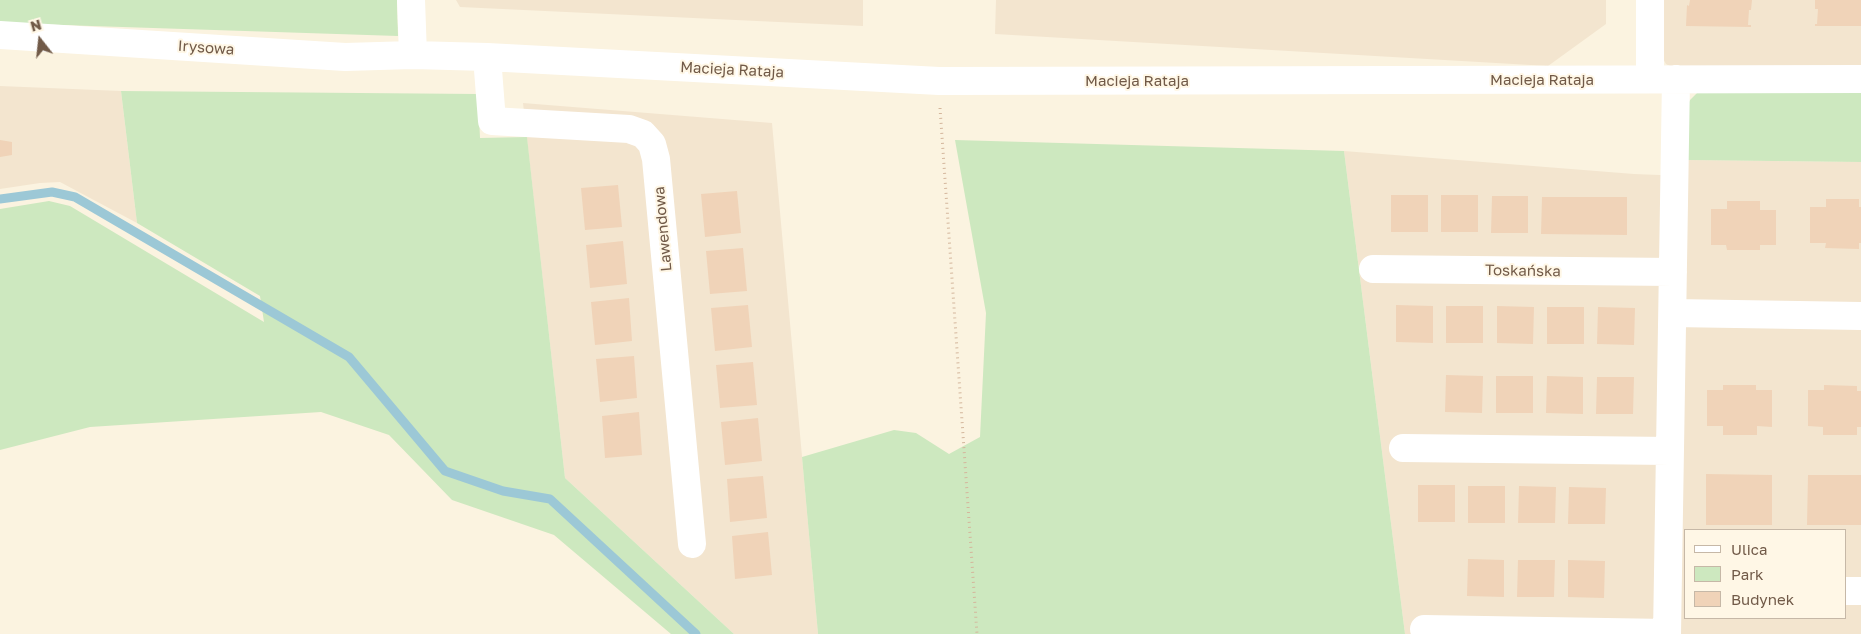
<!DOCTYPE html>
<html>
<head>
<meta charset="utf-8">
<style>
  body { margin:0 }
  #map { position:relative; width:1861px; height:634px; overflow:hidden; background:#fbf3e0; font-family:"Golos Text",sans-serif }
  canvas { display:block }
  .legend { position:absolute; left:1684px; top:529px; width:162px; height:90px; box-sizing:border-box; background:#fff7e6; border:1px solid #c6b8a7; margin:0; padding:6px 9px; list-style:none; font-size:15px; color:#715a48 }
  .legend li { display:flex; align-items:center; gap:10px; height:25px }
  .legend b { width:25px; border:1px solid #c6b8a7 }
  .north { position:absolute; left:15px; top:15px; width:50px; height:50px; -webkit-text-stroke:4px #fff7e6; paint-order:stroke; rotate:344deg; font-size:14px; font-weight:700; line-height:20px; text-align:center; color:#715a48 }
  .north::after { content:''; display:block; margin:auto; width:18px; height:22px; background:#715a48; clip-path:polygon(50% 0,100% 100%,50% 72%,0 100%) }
</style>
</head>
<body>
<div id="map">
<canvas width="1861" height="634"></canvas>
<ul class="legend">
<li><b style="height:6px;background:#fff"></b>Ulica</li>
<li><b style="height:14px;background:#cde8bf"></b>Park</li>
<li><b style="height:14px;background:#f0d3b8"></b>Budynek</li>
</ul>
<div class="north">N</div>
</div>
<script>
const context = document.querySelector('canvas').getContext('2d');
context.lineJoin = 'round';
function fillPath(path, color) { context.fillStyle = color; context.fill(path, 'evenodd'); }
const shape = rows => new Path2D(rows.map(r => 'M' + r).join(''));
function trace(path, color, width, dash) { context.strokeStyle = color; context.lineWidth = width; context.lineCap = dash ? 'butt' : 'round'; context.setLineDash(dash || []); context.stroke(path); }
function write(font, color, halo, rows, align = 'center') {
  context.font = font + ' "Golos Text",sans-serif'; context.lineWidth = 4; context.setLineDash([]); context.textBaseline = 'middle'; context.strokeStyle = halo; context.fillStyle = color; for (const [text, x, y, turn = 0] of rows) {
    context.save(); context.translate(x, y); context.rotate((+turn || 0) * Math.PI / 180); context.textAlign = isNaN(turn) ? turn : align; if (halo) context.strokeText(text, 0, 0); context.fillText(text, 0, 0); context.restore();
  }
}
fillPath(shape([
  [456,0,863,0,863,26,460,7],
  [996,0,1606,0,1606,24,1548,66,995,34],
  [1657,0,1861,0,1861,68,1680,71,1666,64,1658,50],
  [0,86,121,91,137,223,60,182,40,183,0,189],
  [523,103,772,123,818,634,734,634,565,478],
  [1344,151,1634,174,1685,176,1686,160,1861,162,1861,634,1405,634],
  [1685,530,1845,530,1845,618,1685,618]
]), '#f3e5cf');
fillPath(shape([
  [0,0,397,0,398,36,0,23],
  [1707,88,1861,88,1861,162,1686,160,1685,109,1690,100,1697,93],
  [121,91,478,94,480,138,527,137,565,478,734,634,671,634,554,535,452,500,389,435,321,412,90,427,0,450,0,209,49,201,70,206,264,322,260,296,137,223],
  [955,140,1344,151,1405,634,818,634,802,457,894,430,916,433,949,454,980,437,986,313]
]), '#cde8bf');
trace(shape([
  [0,199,52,192,75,197,349,357,445,471,503,491,550,499,696,634]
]), '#9cc8d6', 9);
fillPath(shape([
  [1690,0,1752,0,1751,10,1749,10,1748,25,1751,25,1751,27,1686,26,1687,5,1689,6],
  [1815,0,1861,0,1861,26,1815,26,1815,24,1817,24,1818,9,1815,9],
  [0,140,12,142,12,155,0,157],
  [618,185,622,227,585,230,581,188],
  [737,191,741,233,705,237,701,194],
  [1391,195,1428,195,1428,232,1391,232],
  [1441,195,1478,195,1478,232,1441,232],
  [1492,196,1528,196,1528,233,1491,233],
  [1542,197,1627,197,1627,235,1541,234],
  [1826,199,1859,199,1859,207,1861,207,1861,243,1859,243,1859,249,1825,248,1826,243,1810,243,1810,207,1826,207],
  [1727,201,1760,201,1760,210,1776,210,1776,245,1760,245,1760,250,1727,250,1726,245,1711,245,1711,209,1727,209],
  [623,241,627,284,590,288,586,245],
  [743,248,747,291,710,294,706,251],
  [629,298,632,341,595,345,591,302],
  [748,305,752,347,715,351,711,308],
  [1396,305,1433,306,1433,343,1396,342],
  [1446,306,1483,306,1483,343,1446,343],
  [1497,306,1534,307,1533,344,1497,343],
  [1547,307,1584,307,1584,344,1547,344],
  [1598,307,1635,308,1634,345,1597,344],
  [634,356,637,398,600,402,596,359],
  [753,362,757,405,720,408,716,365],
  [1446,375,1483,376,1482,413,1445,412],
  [1496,376,1533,376,1533,413,1496,413],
  [1547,376,1583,377,1583,414,1546,413],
  [1597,377,1634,377,1633,414,1596,414],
  [1723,385,1756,385,1756,390,1772,390,1772,427,1757,426,1757,435,1723,435,1723,426,1707,426,1707,390,1723,390],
  [1824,385,1857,386,1857,391,1861,391,1861,427,1857,427,1857,435,1823,435,1823,427,1808,426,1808,390,1824,390],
  [639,412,642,455,605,458,602,416],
  [758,418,762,461,725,465,721,422],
  [1706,474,1772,475,1772,525,1706,525],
  [1808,475,1861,475,1861,525,1807,525],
  [763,476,767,518,730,522,727,479],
  [1418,485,1455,485,1455,522,1418,522],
  [1468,486,1505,486,1505,523,1468,523],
  [1519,486,1556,487,1555,523,1518,523],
  [1569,487,1606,488,1605,524,1568,524],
  [768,532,772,575,735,579,732,536],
  [1468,559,1504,560,1504,597,1467,596],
  [1518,560,1555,560,1554,597,1517,597],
  [1568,560,1605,561,1604,598,1568,597]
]), '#f0d3b8');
trace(shape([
  [940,108,977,634]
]), '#d4b69c', 3, [1, 4]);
trace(shape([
  [411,0,413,55],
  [0,35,345,57,413,55,487,57,939,81,1861,79],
  [487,57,492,121,629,129,643,134,652,144,656,159,692,544],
  [1650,79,1650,0],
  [1373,269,1673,272],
  [1673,313,1861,316],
  [1403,448,1670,451],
  [1845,591,1861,591],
  [1424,629,1667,633],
  [1667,634,1676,79]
]), '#fff', 28);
write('15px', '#715a48', '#fff7e6', [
  ["Irysowa",206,48,4],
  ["Macieja Rataja",732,70,3],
  ["Macieja Rataja",1542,80],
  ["Macieja Rataja",1137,81],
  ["Lawendowa",663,229,-95],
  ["Toskańska",1523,271,1]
]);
</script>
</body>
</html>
